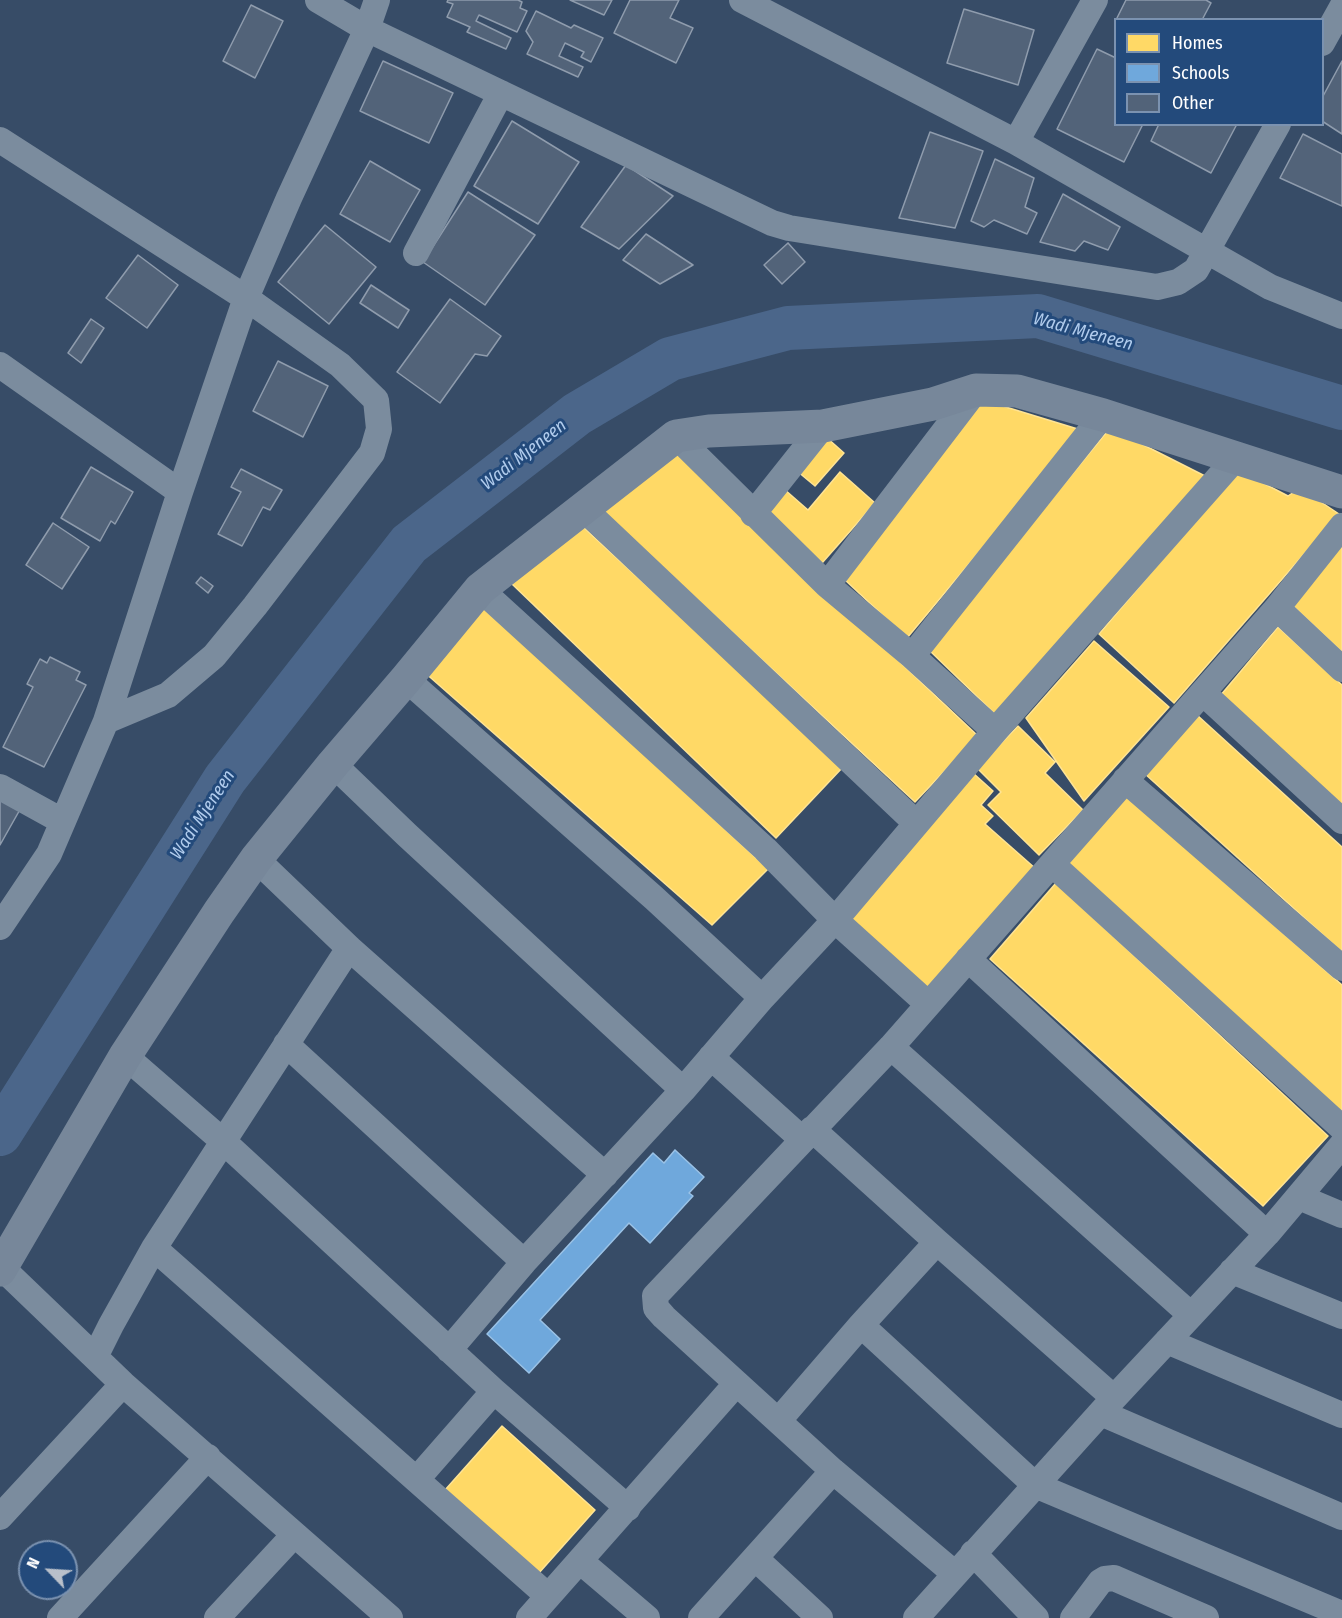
<!DOCTYPE html>
<html>
<head>
<meta charset="utf-8">
<style>
  body { margin:0 }
  #map { position:relative; width:1342px; height:1618px; overflow:hidden; background:#374c67; font-family:"Fira Sans Condensed",sans-serif }
  canvas { display:block }
  .legend { position:absolute; left:1114px; top:18px; width:210px; height:108px; box-sizing:border-box; background:#234a7b; border:2px solid #7b92b0; margin:0; padding:8px 10px; list-style:none; font-size:18px; color:#fff }
  .legend li { display:flex; align-items:center; gap:12px; height:30px }
  .legend b { width:30px; border:2px solid #7b92b0 }
  .north { position:absolute; left:18px; top:1540px; width:60px; height:60px; box-sizing:border-box; background:#234a7b; border:2px solid #7b92b0; border-radius:50%; rotate:295deg; font-size:16px; font-weight:700; line-height:24px; text-align:center; color:#fff }
  .north::after { content:''; display:block; margin:auto; width:21px; height:27px; background:#b9c0ca; clip-path:polygon(50% 0,100% 100%,50% 72%,0 100%) }
</style>
</head>
<body>
<div id="map">
<canvas width="1342" height="1618"></canvas>
<ul class="legend">
<li><b style="height:16px;background:#ffd966"></b>Homes</li>
<li><b style="height:16px;background:#6fa8dc"></b>Schools</li>
<li><b style="height:16px;background:#526379"></b>Other</li>
</ul>
<div class="north">N</div>
</div>
<script>
const context = document.querySelector('canvas').getContext('2d');
context.lineJoin = 'round';
function fillPath(path, color) { context.fillStyle = color; context.fill(path, 'evenodd'); }
const shape = rows => new Path2D(rows.map(r => 'M' + r).join(''));
function trace(path, color, width, dash) { context.strokeStyle = color; context.lineWidth = width; context.lineCap = dash ? 'butt' : 'round'; context.setLineDash(dash || []); context.stroke(path); }
function write(font, color, halo, rows, align = 'center') {
  context.font = font + ' "Fira Sans Condensed",sans-serif'; context.lineWidth = 6; context.setLineDash([]); context.textBaseline = 'middle'; context.strokeStyle = halo; context.fillStyle = color; for (const [text, x, y, turn = 0] of rows) {
    context.save(); context.translate(x, y); context.rotate((+turn || 0) * Math.PI / 180); context.textAlign = isNaN(turn) ? turn : align; if (halo) context.strokeText(text, 0, 0); context.fillText(text, 0, 0); context.restore();
  }
}
const homes = shape([
  [983,400,1081,430,907,638,844,579,983,400],
  [1110,428,1205,476,995,714,928,649,1110,428],
  [826,437,844,453,815,486,797,471,826,437],
  [674,448,978,736,915,802,601,510,674,448],
  [1238,470,1288,496,1300,488,1339,514,1174,703,1099,634,1238,470],
  [840,472,875,503,822,563,763,512,784,489,808,510,840,472],
  [581,525,843,767,776,838,512,584,581,525],
  [1342,540,1342,652,1291,604,1342,540],
  [482,604,768,869,712,925,423,671,482,604],
  [1278,627,1342,685,1342,808,1220,696,1278,627],
  [1094,641,1169,707,1084,801,1026,718,1094,641],
  [1197,715,1342,847,1342,952,1144,773,1197,715],
  [1018,726,1055,762,1045,773,1083,810,1039,855,988,805,1001,792,977,768,1018,726],
  [973,773,993,791,981,805,993,816,985,824,1036,869,929,990,846,916,973,773],
  [1126,795,1342,985,1342,1110,1339,1113,1065,863,1126,795],
  [1056,883,1328,1136,1263,1206,990,959,1056,883],
  [502,1426,595,1510,538,1574,445,1490,502,1426]
]);
fillPath(homes, '#ffd966');
trace(homes, '#ffe494', 1.5);
const schools = shape([
  [675,1150,704,1177,689,1193,693,1196,650,1243,629,1223,540,1320,560,1339,529,1373,487,1334,653,1153,664,1163,675,1150]
]);
fillPath(schools, '#6fa8dc');
trace(schools, '#9ac2e6', 1.5);
trace(shape([
  [0,1134,225,779,409,544,577,414,670,359,788,328,1038,316,1342,408]
]), '#4b668a', 44);
const building = shape([
  [448,0,518,0,522,2,520,8,527,11,517,32,479,15,476,21,511,38,506,49,467,32,470,27,447,17,453,4,447,2,448,0],
  [570,0,612,0,604,15,570,0],
  [630,0,679,0,670,18,693,28,676,63,614,33,630,0],
  [1126,0,1206,0,1211,3,1202,20,1116,20,1126,0],
  [251,5,283,21,255,78,223,61,251,5],
  [964,9,1034,30,1018,85,947,63,964,9],
  [536,11,571,28,574,25,603,38,591,62,581,57,584,52,565,43,559,56,583,67,578,77,527,54,533,42,526,31,536,11],
  [1097,49,1116,58,1116,124,1143,124,1124,162,1057,129,1097,49],
  [383,61,453,93,429,143,360,111,383,61],
  [1342,61,1342,134,1322,121,1322,98,1342,61],
  [512,121,579,162,538,224,474,186,512,121],
  [1159,124,1237,124,1211,173,1151,141,1159,124],
  [930,132,983,151,955,228,899,218,930,132],
  [1303,134,1342,154,1342,206,1280,178,1303,134],
  [995,159,1034,178,1025,207,1037,213,1027,234,994,220,984,227,971,221,995,159],
  [370,161,420,190,390,242,340,214,370,161],
  [626,165,673,196,619,249,581,227,626,165],
  [468,192,535,235,485,305,423,262,468,192],
  [1063,194,1120,227,1108,250,1084,241,1075,251,1040,242,1063,194],
  [325,225,376,267,329,324,278,282,325,225],
  [646,234,693,265,660,284,623,260,646,234],
  [788,243,805,262,782,284,764,265,788,243],
  [138,255,178,285,147,328,106,298,138,255],
  [371,285,409,310,398,328,360,303,371,285],
  [450,299,501,336,487,356,475,354,440,403,397,372,450,299],
  [91,319,104,328,81,363,68,353,91,319],
  [278,361,328,386,303,437,253,411,278,361],
  [91,467,133,492,115,524,111,521,100,541,61,518,91,467],
  [241,469,282,490,270,510,263,507,242,546,218,534,241,492,231,487,241,469],
  [53,523,89,547,62,589,26,565,53,523],
  [201,577,213,586,208,593,196,583,201,577],
  [50,657,80,672,76,680,86,685,44,767,3,747,33,687,27,684,40,659,47,663,50,657],
  [0,793,22,806,0,845,0,793]
]);
fillPath(building, '#526379');
trace(building, '#8f9cad', 1.5);
trace(shape([
  [318,0,367,29,772,223,789,228,1157,287,1178,282,1196,270,1278,124],
  [742,0,1016,142,1270,287,1342,316],
  [1322,43,1342,7],
  [0,140,246,298,340,365,376,400,379,429,372,453,255,606,214,656,168,695,106,721],
  [1016,142,1095,0],
  [416,253,501,93],
  [0,365,180,492],
  [676,436,827,585,912,656,995,731],
  [584,509,916,823],
  [753,514,823,426],
  [827,585,976,390],
  [480,589,765,849,835,920,928,1004],
  [1277,608,1342,669],
  [912,656,1103,415],
  [406,679,654,898,762,998],
  [1203,693,1342,821],
  [333,764,407,835,683,1090],
  [1125,780,1342,968],
  [0,787,62,821],
  [256,859,349,948,605,1175],
  [1052,864,1342,1128],
  [0,927,49,854,106,721,180,492,246,298,289,198,367,29,377,0],
  [968,959,1267,1234],
  [286,1044,524,1262],
  [891,1047,1191,1315],
  [125,1056,224,1142,494,1391,628,1508],
  [711,1057,803,1140],
  [812,1129,937,1242,1114,1398],
  [1299,1197,1342,1215],
  [154,1248,548,1596],
  [2,1268,123,1384,390,1618],
  [1232,1271,1342,1316],
  [861,1325,1035,1485,1342,1614],
  [1167,1341,1342,1415],
  [449,1350,524,1262,683,1090,762,998,835,920,995,731,1235,459],
  [95,1357,111,1325,154,1248,349,948],
  [1101,1413,1342,1517],
  [779,1420,861,1325,937,1242],
  [417,1479,494,1391],
  [0,1517,123,1384],
  [973,1553,1036,1618],
  [755,1558,820,1618],
  [580,1561,647,1618],
  [954,1573,833,1471,664,1317,656,1308,655,1296,891,1047,1277,608,1342,526],
  [60,1618,208,1457],
  [217,1618,294,1535],
  [529,1618,736,1384],
  [701,1618,833,1471],
  [916,1618,1114,1398,1267,1234,1342,1145],
  [1073,1618,1100,1582,1105,1579,1114,1578,1206,1618]
]), '#7b8c9e', 26);
trace(shape([
  [0,1270,125,1056,219,912,256,859,333,764,406,679,480,589,676,436,709,431,823,426,933,404,976,390,1017,391,1103,415,1342,492]
]), '#77879a', 33);
write('italic 18px', '#b1cced', '#234a7b', [
  ["Wadi Mjeneen",1083,332,15],
  ["Wadi Mjeneen",524,455,-38],
  ["Wadi Mjeneen",203,815,-57]
]);
</script>
</body>
</html>
